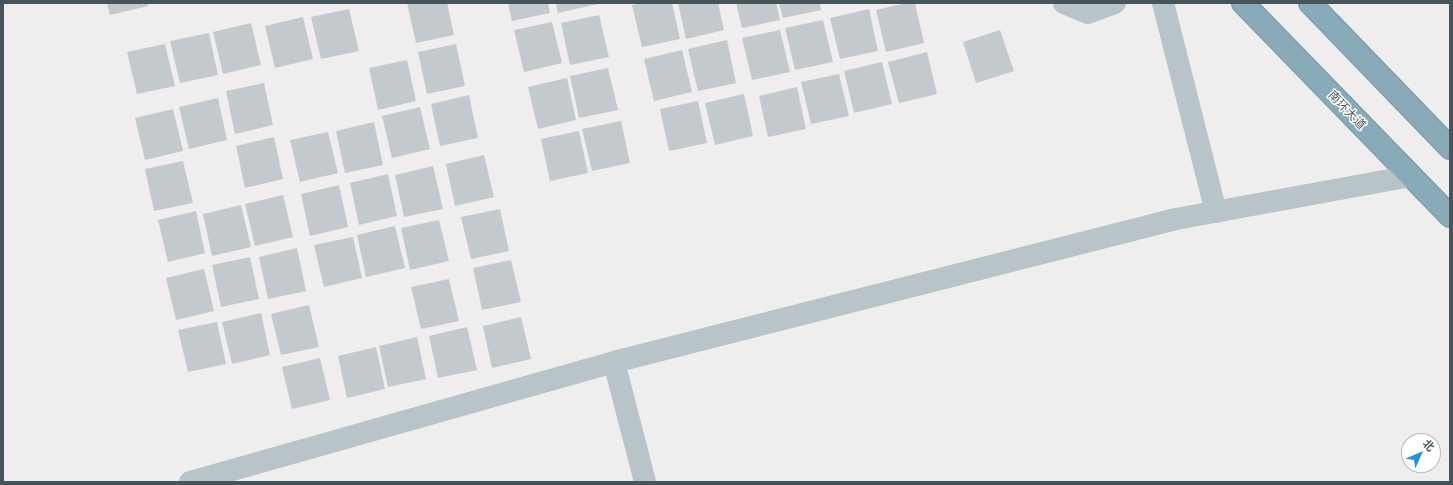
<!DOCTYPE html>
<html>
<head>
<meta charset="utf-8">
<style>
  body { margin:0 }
  #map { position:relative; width:1453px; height:485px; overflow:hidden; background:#f0edee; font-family:Barlow,"Noto Sans SC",sans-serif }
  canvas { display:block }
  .frame { position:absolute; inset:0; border:4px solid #475459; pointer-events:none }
  .north { position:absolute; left:1401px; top:433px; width:40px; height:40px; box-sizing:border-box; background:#fff; border:1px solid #b5bbbd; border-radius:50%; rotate:45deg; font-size:11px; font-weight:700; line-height:16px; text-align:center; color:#475459 }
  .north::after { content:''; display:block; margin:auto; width:14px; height:18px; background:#2593d1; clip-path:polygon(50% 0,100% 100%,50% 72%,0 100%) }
</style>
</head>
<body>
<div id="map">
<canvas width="1453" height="485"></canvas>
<div class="frame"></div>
<div class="north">北</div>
</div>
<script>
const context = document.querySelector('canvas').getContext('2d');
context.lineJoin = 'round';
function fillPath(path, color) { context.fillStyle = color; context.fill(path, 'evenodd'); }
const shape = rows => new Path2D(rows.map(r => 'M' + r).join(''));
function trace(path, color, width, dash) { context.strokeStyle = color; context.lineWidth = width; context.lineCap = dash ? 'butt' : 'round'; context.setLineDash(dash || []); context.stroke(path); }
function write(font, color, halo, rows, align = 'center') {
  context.font = font + ' Barlow,"Noto Sans SC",sans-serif'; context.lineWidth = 3; context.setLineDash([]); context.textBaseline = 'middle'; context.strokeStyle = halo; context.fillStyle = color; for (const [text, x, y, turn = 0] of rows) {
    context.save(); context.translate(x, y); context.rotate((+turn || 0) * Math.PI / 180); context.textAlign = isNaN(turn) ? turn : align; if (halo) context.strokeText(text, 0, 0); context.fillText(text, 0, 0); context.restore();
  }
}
fillPath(shape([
  [107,3,148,3,148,6,110,15],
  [407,3,447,3,454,35,416,43],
  [508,3,548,3,550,13,512,21],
  [556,3,598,3,598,4,558,13],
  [643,3,672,3,680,39,642,47,632,5],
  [678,3,718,3,724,30,686,39],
  [736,3,776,3,780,20,742,28],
  [779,3,820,3,821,10,783,18],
  [906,3,915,3,924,43,886,52,876,10],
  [349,9,359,51,321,59,311,17],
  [869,9,878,51,840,59,830,18],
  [599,15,609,57,570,65,561,23],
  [303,17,313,59,275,68,265,26],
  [823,20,833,62,795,70,785,28],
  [552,22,562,63,524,72,514,30],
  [251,23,261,65,223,74,213,32],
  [780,30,790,72,752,80,742,38],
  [1000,30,1014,71,976,83,963,42],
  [209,33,218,75,180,83,170,41],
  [727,40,736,83,698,91,688,49],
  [165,44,175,86,137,94,127,52],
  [456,44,465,86,427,94,418,52],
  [682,50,692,92,654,101,644,59],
  [927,52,937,94,899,103,888,62],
  [407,60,416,101,378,110,369,68],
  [882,62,892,104,854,113,844,71],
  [608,68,618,110,579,118,570,76],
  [839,74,849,116,811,124,801,82],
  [567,78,576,120,538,129,528,87],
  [264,83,273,125,235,134,226,91],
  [797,87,806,129,768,137,759,96],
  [744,94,753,136,715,145,705,103],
  [469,95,478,138,440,146,431,104],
  [218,98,227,140,189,149,179,107],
  [698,101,707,143,669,151,660,109],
  [420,107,430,149,392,158,382,116],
  [173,109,183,151,145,160,135,118],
  [621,121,630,163,592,171,582,129],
  [374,122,383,165,345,173,336,131],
  [579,131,588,173,550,181,541,139],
  [328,132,338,173,300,182,290,140],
  [274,137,283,179,245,188,236,146],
  [484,155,494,197,455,206,446,164],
  [183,161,193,203,154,211,145,169],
  [433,166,443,209,404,217,395,175],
  [388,174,397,216,359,225,350,183],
  [339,185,348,227,310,236,301,194],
  [283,195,293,237,255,246,245,204],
  [241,205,251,247,212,256,203,214],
  [500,209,509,251,471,259,461,217],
  [196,211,205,253,168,262,158,220],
  [439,220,449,261,410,270,401,228],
  [395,226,405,268,366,277,357,235],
  [353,237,362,278,324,287,314,245],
  [297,248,306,291,268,299,259,257],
  [250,257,259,299,221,307,212,265],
  [511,260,521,302,482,310,473,268],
  [204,269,214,311,176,320,166,278],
  [449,279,459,321,421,329,411,287],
  [309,305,319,347,281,355,271,314],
  [261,313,270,355,232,364,222,322],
  [521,317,531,359,492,368,483,326],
  [217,322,226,364,188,372,178,330],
  [467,327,477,370,438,378,429,336],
  [417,337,426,379,388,387,379,346],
  [376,347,385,389,347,398,338,356],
  [320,358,330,400,292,409,282,367]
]), '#c4c9cd');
const highway = shape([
  [1243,3,1450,216],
  [1310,3,1450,148]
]);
trace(highway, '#7395a4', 24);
trace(shape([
  [1064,3,1088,13,1115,3],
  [1163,3,1216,212],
  [614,362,645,482],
  [190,482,614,362,1176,219,1411,176]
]), '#b9c4c9', 22);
trace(highway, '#88aab9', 22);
write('12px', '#475459', '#fff', [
  ["南环大道",1347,110,46]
]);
</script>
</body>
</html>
